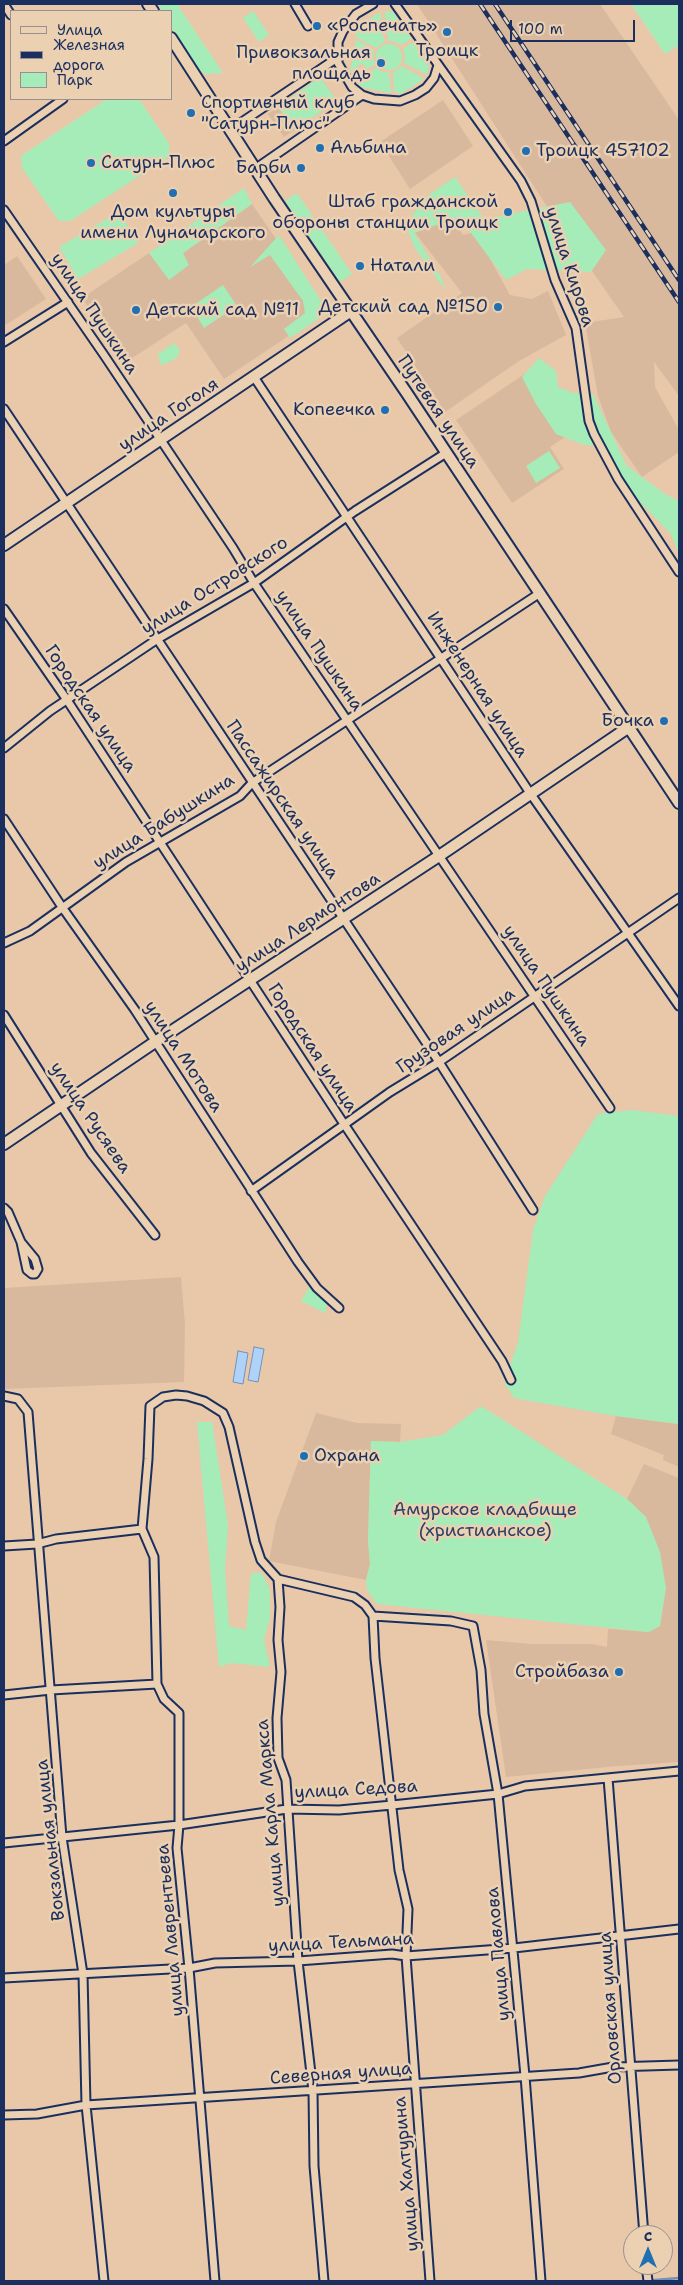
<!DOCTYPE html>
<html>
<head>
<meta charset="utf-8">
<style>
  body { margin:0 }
  #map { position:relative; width:683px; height:2285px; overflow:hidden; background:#e8c8a8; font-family:"Shantell Sans",sans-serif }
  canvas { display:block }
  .frame { position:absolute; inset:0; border:5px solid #1b2f5e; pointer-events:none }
  .legend { position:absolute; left:10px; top:10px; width:162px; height:90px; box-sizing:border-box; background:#ebd0b2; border:1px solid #989090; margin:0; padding:6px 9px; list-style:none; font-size:15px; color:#1b2f5e }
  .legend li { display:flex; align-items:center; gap:10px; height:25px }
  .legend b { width:25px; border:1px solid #989090 }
  .north { position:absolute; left:623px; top:2225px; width:50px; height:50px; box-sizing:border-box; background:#ebd0b2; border:1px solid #989090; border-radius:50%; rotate:0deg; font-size:14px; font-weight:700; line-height:20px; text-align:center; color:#1b2f5e }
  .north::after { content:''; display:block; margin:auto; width:18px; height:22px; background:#1f6fb2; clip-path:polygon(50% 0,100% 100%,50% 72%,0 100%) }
  .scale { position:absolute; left:510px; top:20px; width:125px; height:22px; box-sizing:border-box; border:2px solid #1b2f5e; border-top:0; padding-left:6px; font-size:15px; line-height:18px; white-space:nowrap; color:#1b2f5e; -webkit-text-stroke:4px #ebd0b2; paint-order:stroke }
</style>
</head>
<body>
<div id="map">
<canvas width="683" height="2285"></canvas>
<div class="frame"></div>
<ul class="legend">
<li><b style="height:6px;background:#ebd0b2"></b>Улица</li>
<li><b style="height:6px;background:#1b2f5e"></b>Железная дорога</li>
<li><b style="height:14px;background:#a5ecb8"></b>Парк</li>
</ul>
<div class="north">С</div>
<div class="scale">100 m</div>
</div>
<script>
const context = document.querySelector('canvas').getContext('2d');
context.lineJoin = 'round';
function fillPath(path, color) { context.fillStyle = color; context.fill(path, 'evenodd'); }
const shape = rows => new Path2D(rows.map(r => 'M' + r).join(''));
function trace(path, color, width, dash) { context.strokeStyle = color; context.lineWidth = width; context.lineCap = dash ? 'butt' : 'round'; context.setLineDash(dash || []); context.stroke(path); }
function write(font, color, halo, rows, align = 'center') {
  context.font = font + ' "Shantell Sans",sans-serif'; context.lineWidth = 5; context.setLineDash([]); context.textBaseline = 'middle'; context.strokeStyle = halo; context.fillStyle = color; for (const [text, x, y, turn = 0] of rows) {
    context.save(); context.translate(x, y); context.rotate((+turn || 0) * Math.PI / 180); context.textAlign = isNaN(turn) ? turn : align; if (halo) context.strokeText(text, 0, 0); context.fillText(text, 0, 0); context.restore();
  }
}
fillPath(shape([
  [417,4,600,4,679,120,679,396,654,362,655,387,679,430,679,452,642,477,611,432,598,396,585,323,624,317,544,202],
  [320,77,337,101,284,137,268,114],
  [443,100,473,146,410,189,380,142],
  [252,204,326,311,224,379,186,323,126,362,82,298,149,253,170,279,183,253],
  [444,208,463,235,475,232,510,295,532,299,548,291,566,335,519,361,445,412,397,338,462,293,413,230],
  [17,256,46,299,4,326,4,265],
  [532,369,574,431,550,447,564,469,512,503,456,420],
  [181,1277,185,1324,184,1382,4,1389,4,1288],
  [316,1413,357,1423,401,1424,400,1442,371,1441,368,1540,370,1564,366,1580,269,1561,276,1522],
  [616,1416,679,1424,679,1467,663,1460,664,1455,611,1434],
  [644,1464,679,1478,679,1762,618,1766,506,1777,486,1640,532,1644,592,1644,607,1647,608,1629,649,1632,646,1517,627,1499]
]), '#d9b99e');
fillPath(shape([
  [158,4,177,4,223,73,206,74,196,69,171,27,171,11,162,11],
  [631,4,679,4,679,45,665,54],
  [253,11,269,35,259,42,243,18],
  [385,11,393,12,411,39,401,45,393,41,388,41],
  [380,12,384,42,376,48,356,37,358,27],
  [356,40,374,50,373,58,375,64,367,69,362,63,350,72],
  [413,42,429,67,427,75,404,63,405,56,403,49],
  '376 57a13 13 0 1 1 26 0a13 13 0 1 1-26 0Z',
  [402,66,424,79,401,94,394,91,393,73],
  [377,67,380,71,389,73,391,93,356,86,371,77,369,73],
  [320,77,337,101,294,130,278,107],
  [107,99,139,99,170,145,167,158,70,221,59,221,22,168,21,156],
  [455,177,484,219,570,202,606,250,591,272,527,269,506,280,459,217,414,233,442,279,445,290,415,248,405,225,427,196],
  [244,188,252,204,183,253,189,265,169,280,149,253],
  [297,193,352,274,340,282,285,201],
  [119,212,138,243,78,279,59,247],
  [279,235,328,312,290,338,284,329,305,313,303,301,270,255,250,267],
  [223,285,237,306,204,328,191,307],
  [174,343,180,350,177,358,162,365,160,363,158,354],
  [539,358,556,371,558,387,573,393,593,394,627,466,665,494,679,501,679,554,671,534,637,499,625,483,603,446,584,445,556,434,536,404,522,377],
  [549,451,560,468,536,483,526,466],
  [631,1110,679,1116,679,1424,616,1416,514,1398,504,1382,518,1343,533,1230,545,1196,598,1114],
  [310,1286,327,1303,325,1313,301,1301],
  [481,1406,627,1499,646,1517,660,1552,666,1588,660,1626,649,1632,377,1604,367,1590,366,1580,370,1564,368,1540,371,1441,400,1442,443,1435],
  [197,1422,212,1422,228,1525,225,1569,229,1626,246,1630,251,1573,262,1573,270,1590,270,1618,264,1640,270,1667,231,1663,219,1667]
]), '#a5ecb8');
const water = shape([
  [254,1347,264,1349,258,1382,248,1380,254,1347],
  [238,1351,248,1353,243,1384,233,1382,238,1351]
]);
fillPath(water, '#afd3f8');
trace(water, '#7491ba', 1);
trace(shape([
  [643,2281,679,2278]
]), '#7491ba', 2.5);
const street = shape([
  [4,4,11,15],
  [295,4,308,26],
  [373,4,356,14,343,31,338,42,338,63,352,87,362,95,374,99,400,101,415,95,426,88,434,78,438,65],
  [395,4,521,181,531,201,555,280,576,328,589,421,594,434,618,479,679,572],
  [230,130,337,58],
  [4,141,63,99],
  [255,169,362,95],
  [4,210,104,355,233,548,254,583,610,1108],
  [4,342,68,302],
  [254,377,530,793,679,1006],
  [4,409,439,1062,533,1210],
  [4,609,67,700,344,1124,502,1361,511,1380],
  [4,748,50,711,156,640,254,583,355,511,446,453],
  [4,819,62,907,135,1010,298,1262,317,1288,339,1308],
  [4,943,30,931,126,862,240,796,252,783,540,593],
  [4,1015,91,1153,155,1235],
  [251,1191,390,1092,439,1062,679,898],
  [4,1208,8,1212,21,1242,27,1270,32,1274,35,1274,38,1269,35,1259,21,1242],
  [4,1396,18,1399,28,1412,62,1837,83,1974,86,2105,104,2281],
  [4,1546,37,1544,56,1539,142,1529],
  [278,1579,354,1597,365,1605,373,1616,451,1621,473,1626,481,1670,484,1714,498,1794,525,2076,541,2281],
  [373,1616,375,1658,399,1870,408,1909,406,1956,430,2281],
  [4,1695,51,1690,157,1684],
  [608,1778,644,2235],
  [4,1843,179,1825,287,1809,339,1810,392,1805,498,1794,525,1786,679,1771],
  [4,1978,189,1968,215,1963,298,1961,392,1954,406,1956,514,1948,679,1929],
  [4,2115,37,2114,86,2105,579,2073,613,2067,679,2065],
  [646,2265,648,2281],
  [215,2281,189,1968,177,1848,179,1825,179,1713,164,1699,157,1684,154,1557,142,1529,148,1459,150,1406,163,1397,176,1395,187,1396,204,1401,223,1413,229,1427,255,1542,261,1560,278,1579,280,1607,278,1640,281,1672,277,1718,278,1758,286,1780,298,1961,313,2091,314,2166,324,2281]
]);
const secondary = shape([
  [148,4,153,11],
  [171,38,274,198,406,392,679,803],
  [4,545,351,311],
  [4,1144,155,1042,439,856,629,727]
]);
trace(street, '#1b2f5e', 11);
trace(secondary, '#1b2f5e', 14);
trace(street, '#ebd0b2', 7);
trace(secondary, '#ebd0b2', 10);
const rail = shape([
  [480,4,679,302],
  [495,4,679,280]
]);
trace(rail, '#1b2f5e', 4.5);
trace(rail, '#ebd0b2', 2.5, [8]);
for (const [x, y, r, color] of [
  [317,26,5,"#1f6fb2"],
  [447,32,5,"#1f6fb2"],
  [381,63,5,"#1f6fb2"],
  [191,113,5,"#1f6fb2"],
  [320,148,5,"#1f6fb2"],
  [526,151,5,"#1f6fb2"],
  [91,163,5,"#1f6fb2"],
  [301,168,5,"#1f6fb2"],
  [173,193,5,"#1f6fb2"],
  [508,212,5,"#1f6fb2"],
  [360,266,5,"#1f6fb2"],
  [498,307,5,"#1f6fb2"],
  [136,310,5,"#1f6fb2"],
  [385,410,5,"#1f6fb2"],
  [664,721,5,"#1f6fb2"],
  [304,1456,5,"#1f6fb2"],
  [619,1672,5,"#1f6fb2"]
]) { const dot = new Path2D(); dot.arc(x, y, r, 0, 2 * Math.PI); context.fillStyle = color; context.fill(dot); trace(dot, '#ebd0b2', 2); }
write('18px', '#1b2f5e', '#ebd0b2', [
  ["«Роспечать»",327,26],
  ["Троицк",447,51,"center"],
  ["Привокзальная",371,53,"right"],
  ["площадь",371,74,"right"],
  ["Спортивный клуб",201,103],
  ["\"Сатурн-Плюс\"",201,124],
  ["Альбина",330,148],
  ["Троицк 457102",536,151],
  ["Сатурн-Плюс",101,163],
  ["Барби",291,168,"right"],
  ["Штаб гражданской",498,202,"right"],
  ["обороны станции Троицк",498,223,"right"],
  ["Дом культуры",173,212,"center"],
  ["имени Луначарского",173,233,"center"],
  ["Натали",370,266],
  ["Детский сад №150",488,307,"right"],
  ["Детский сад №11",146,310],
  ["Копеечка",375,410,"right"],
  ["Бочка",654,721,"right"],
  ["Охрана",314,1456],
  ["Стройбаза",609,1672,"right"]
], 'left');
write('18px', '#1b2f5e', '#ebd0b2', [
  ["улица Кирова",569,267,72],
  ["улица Пушкина",94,314,56],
  ["Путевая улица",438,412,56],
  ["улица Гоголя",169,415,-34],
  ["улица Островского",215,586,-32],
  ["улица Пушкина",319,651,56],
  ["Инженерная улица",477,685,57],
  ["Городская улица",90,709,56],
  ["Пассажирская улица",282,800,56],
  ["улица Бабушкина",164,822,-32],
  ["улица Лермонтова",308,923,-33],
  ["улица Пушкина",546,986,56],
  ["Грузовая улица",456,1031,-34],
  ["Городская улица",312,1048,57],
  ["улица Мотова",183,1057,57],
  ["улица Русяева",90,1118,56],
  ["улица Седова",356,1790,-3],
  ["улица Карла Маркса",271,1813,-95],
  ["Вокзальная улица",51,1840,-96],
  ["улица Лаврентьева",171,1930,-95],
  ["улица Тельмана",341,1943,-3],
  ["улица Павлова",499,1954,-95],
  ["Орловская улица",611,2008,-94],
  ["Северная улица",341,2074,-4],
  ["улица Халтурина",407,2174,-95]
]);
write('18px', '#294267', '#ebd0b2', [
  ["Амурское кладбище",485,1510],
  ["(христианское)",485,1531]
]);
</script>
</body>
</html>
